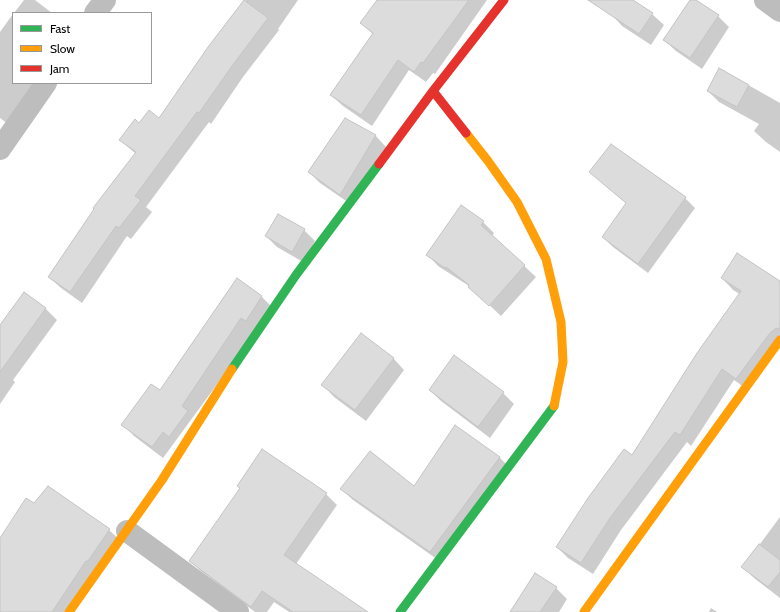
<!DOCTYPE html>
<html>
<head>
<meta charset="utf-8">
<style>
  body { margin:0 }
  #map { position:relative; width:780px; height:612px; overflow:hidden; background:#fff; font-family:Cabin,sans-serif }
  canvas { display:block }
  .legend { position:absolute; left:12px; top:12px; width:140px; height:72px; box-sizing:border-box; background:#fff; border:1px solid #999; margin:0; padding:5px 7px; list-style:none; font-size:12px; color:#000 }
  .legend li { display:flex; align-items:center; gap:8px; height:20px }
  .legend b { width:20px; border:1px solid #999 }
</style>
</head>
<body>
<div id="map">
<canvas width="780" height="612"></canvas>
<ul class="legend">
<li><b style="height:5px;background:#30b455"></b>Fast</li>
<li><b style="height:5px;background:#ff9f0a"></b>Slow</li>
<li><b style="height:5px;background:#e5322d"></b>Jam</li>
</ul>
</div>
<script>
const context = document.querySelector('canvas').getContext('2d');
context.lineJoin = 'round';
function fillPath(path, color) { context.fillStyle = color; context.fill(path, 'evenodd'); }
const shape = rows => new Path2D(rows.map(r => 'M' + r).join(''));
function trace(path, color, width, dash) { context.strokeStyle = color; context.lineWidth = width; context.lineCap = dash ? 'butt' : 'round'; context.setLineDash(dash || []); context.stroke(path); }
fillPath(shape([
  [24,0,35,0,52,13,14,13],
  [246,0,298,0,278,29,279,30,243,77,211,124,209,122,146,207,152,212,131,239,127,236,82,303,61,288,49,277,136,154,120,140,139,124,159,119,209,47],
  [378,0,487,0,435,74,433,73,426,82,409,70,372,126,343,106,331,95,373,34,361,23],
  [620,0,631,0,652,14,664,25,651,45,622,26,611,14],
  [691,0,695,0,718,16,729,27,702,69,676,51,664,40],
  [13,14,13,83,45,83,12,127,0,118,0,32],
  [720,69,780,103,780,152,766,142,754,131,759,124,719,102,708,91],
  [375,135,386,147,352,205,320,183,309,172],
  [590,172,685,198,695,208,648,273,613,247,603,237,627,204],
  [483,222,494,233,492,236,536,277,501,316,469,286,438,266,427,254],
  [304,230,315,241,303,262,277,247,266,236],
  [722,278,780,282,780,345,748,390,734,380,691,446,687,442,621,530,593,574,568,558,557,547,632,456,740,294,733,290],
  [237,280,262,297,273,308,163,458,134,436,123,424,160,392],
  [24,293,46,309,57,320,13,380,15,382,0,404,0,326],
  [393,358,404,370,366,421,334,397,323,385],
  [430,390,503,393,514,404,490,438,441,401],
  [455,427,500,458,511,469,441,562,353,500,341,489,414,487],
  [326,494,337,505,296,564,364,612,289,612,274,602,267,612,255,612,201,571,190,560],
  [34,504,109,530,121,541,70,612,0,612,0,540],
  [780,517,780,598,754,578,743,567],
  [556,588,567,599,559,612,511,612],
  [711,608,717,612,709,612]
]), '#0003');
const building = shape([
  [244,0,268,18,232,66,199,113,197,112,135,196,141,200,119,228,116,226,70,292,48,277,94,209,93,208,136,152,119,140,135,119,139,123,149,110,159,118,208,47,244,0],
  [377,0,469,0,423,63,421,62,414,72,398,60,361,115,330,95,373,33,360,23,377,0],
  [588,0,633,0,653,13,639,34,588,0],
  [690,0,696,0,719,15,690,58,663,40,690,0],
  [719,68,749,85,737,107,707,91,719,68],
  [345,118,376,135,340,195,308,172,345,118],
  [611,144,686,197,638,264,602,237,626,203,589,172,611,144],
  [461,205,484,221,481,225,525,265,489,306,468,287,469,285,446,267,445,268,426,255,461,205],
  [278,214,305,229,292,252,265,236,278,214],
  [737,253,780,281,780,328,775,329,770,333,736,379,722,369,680,435,675,432,610,518,581,563,556,547,588,498,624,449,632,455,697,353,741,291,721,278,737,253],
  [237,278,262,296,246,321,241,318,182,406,188,411,169,437,163,432,152,447,121,425,151,384,160,390,237,278],
  [24,292,46,308,0,372,0,325,24,292],
  [361,333,394,358,355,410,321,385,361,333],
  [454,355,504,392,478,427,429,390,454,355],
  [455,425,500,457,430,552,340,489,370,451,414,486,455,425],
  [262,449,327,493,284,555,368,612,293,612,262,591,251,607,189,561,240,488,237,486,262,449],
  [48,486,110,529,88,561,86,561,52,612,0,612,0,538,26,498,34,503,48,486],
  [759,544,780,560,780,572,768,587,741,567,759,544],
  [535,573,557,587,540,612,510,612,535,573]
]);
fillPath(building, '#dcdcdc');
trace(building, '#c4c4c4', 1);
trace(shape([
  [765,0,780,11],
  [95,13,105,0],
  [0,149,46,83],
  [127,531,238,612]
]), '#bdbdbd', 22);
trace(shape([
  [232,369,296,275,379,164],
  [400,612,554,406]
]), '#30b455', 9);
trace(shape([
  [466,133,488,161,517,202,546,259,561,322,563,362,554,406],
  [69,612,162,480,232,369],
  [584,612,780,340]
]), '#ff9f0a', 9);
trace(shape([
  [433,91,466,133],
  [379,164,433,91,504,0]
]), '#e5322d', 9);
</script>
</body>
</html>
